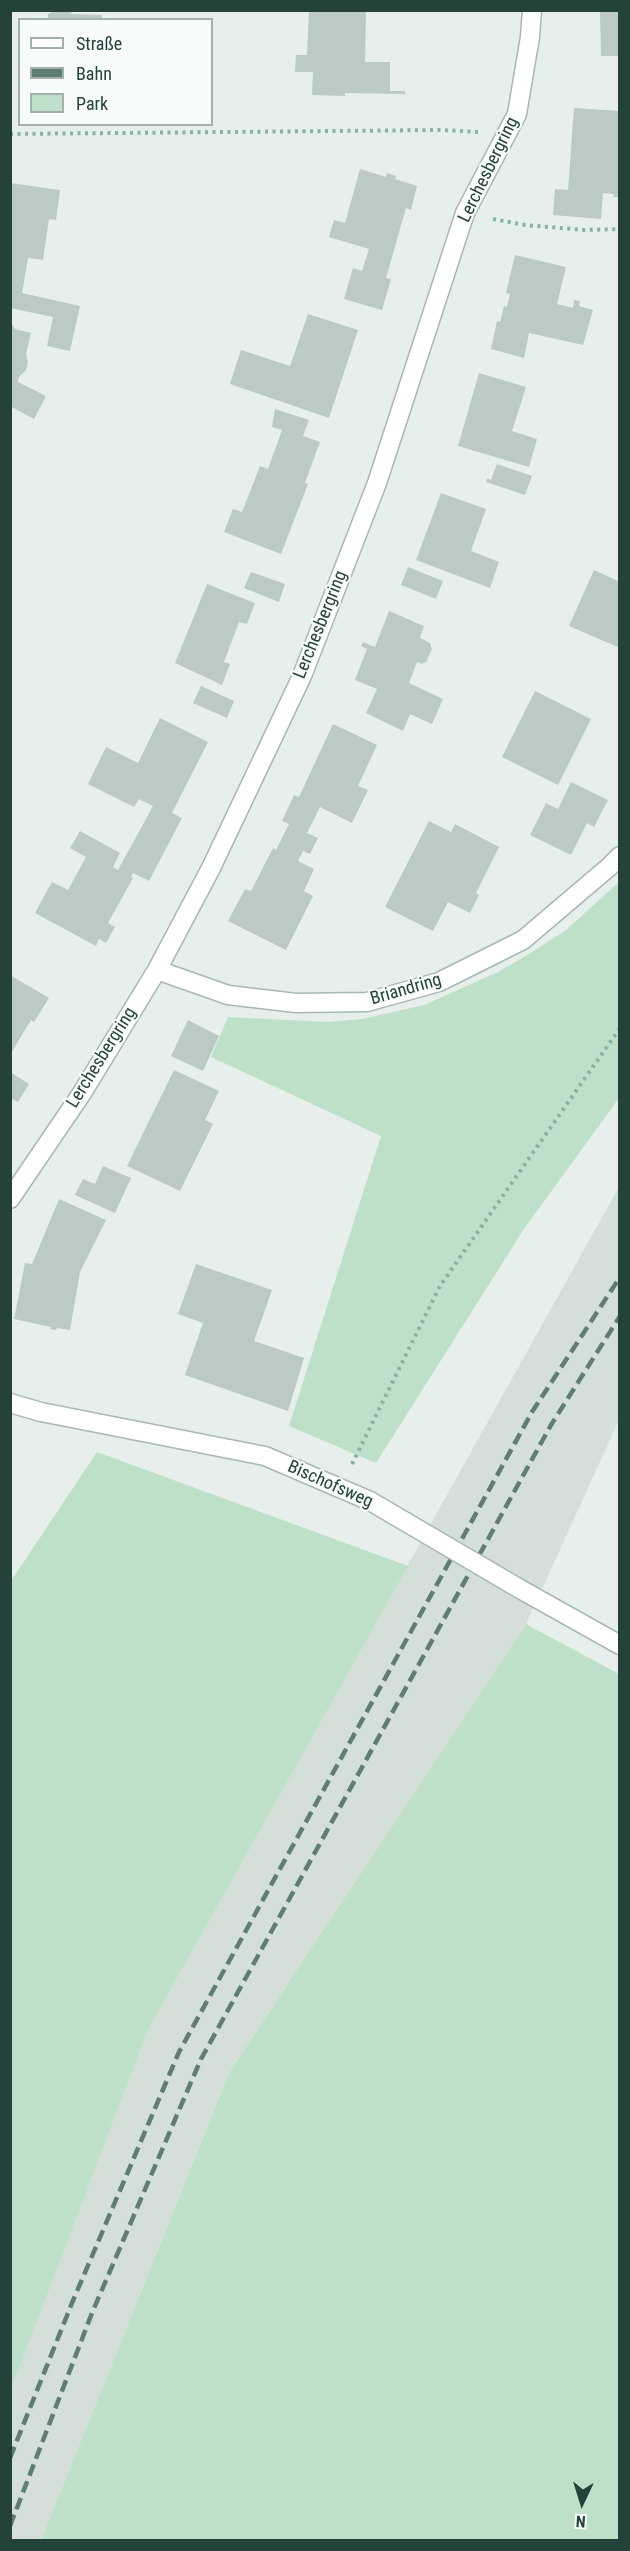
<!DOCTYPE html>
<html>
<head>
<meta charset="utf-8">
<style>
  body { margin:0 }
  #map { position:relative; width:630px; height:2551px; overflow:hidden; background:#e6efeb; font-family:"Roboto Condensed",sans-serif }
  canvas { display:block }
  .frame { position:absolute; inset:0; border:12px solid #24423a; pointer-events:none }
  .legend { position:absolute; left:18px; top:18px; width:195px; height:108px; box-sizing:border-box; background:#f7fbf9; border:2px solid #a3b1ad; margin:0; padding:8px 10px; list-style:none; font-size:18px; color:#24423a }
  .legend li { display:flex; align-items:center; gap:12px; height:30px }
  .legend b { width:30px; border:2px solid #a3b1ad }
  .north { position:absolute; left:552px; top:2473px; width:60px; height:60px; -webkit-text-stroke:4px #f7fbf9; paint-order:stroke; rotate:184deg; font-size:16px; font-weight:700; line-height:24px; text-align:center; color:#24423a }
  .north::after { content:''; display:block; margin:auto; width:21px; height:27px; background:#24423a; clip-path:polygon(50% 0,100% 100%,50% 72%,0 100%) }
</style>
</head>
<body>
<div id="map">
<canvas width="630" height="2551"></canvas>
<div class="frame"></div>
<ul class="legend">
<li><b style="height:8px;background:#fff"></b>Straße</li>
<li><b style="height:8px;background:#5f7d75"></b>Bahn</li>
<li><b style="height:16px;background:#bfe0c8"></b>Park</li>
</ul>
<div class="north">N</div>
</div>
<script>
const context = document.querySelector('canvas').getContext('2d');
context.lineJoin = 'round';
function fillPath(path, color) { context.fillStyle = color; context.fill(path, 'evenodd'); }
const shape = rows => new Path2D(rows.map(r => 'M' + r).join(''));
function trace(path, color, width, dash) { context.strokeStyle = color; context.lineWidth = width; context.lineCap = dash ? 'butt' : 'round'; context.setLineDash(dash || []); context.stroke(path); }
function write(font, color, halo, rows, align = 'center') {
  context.font = font + ' "Roboto Condensed",sans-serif'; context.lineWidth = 4.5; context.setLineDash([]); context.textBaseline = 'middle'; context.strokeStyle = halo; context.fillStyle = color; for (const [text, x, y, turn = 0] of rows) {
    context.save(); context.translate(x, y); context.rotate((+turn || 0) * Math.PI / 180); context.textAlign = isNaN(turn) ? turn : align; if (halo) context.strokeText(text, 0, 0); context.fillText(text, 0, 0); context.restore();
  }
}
fillPath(shape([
  [619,1187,619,1420,526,1624,230,2071,41,2540,11,2540,10,2389,148,2030]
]), '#d4dfda');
fillPath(shape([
  [619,882,619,1098,524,1229,376,1463,289,1426,381,1136,211,1057,228,1017,328,1022,362,1019,424,1005,498,972,529,954,566,930],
  [97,1452,408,1566,148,2030,11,2389,11,1581],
  [526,1624,619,1674,619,2540,41,2540,230,2071]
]), '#bfe0c8');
fillPath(shape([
  [51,10,72,10,71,14,102,15,102,20,48,20,48,14,51,13],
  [309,10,366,10,365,62,390,62,390,91,405,91,405,94,345,93,345,96,312,95,313,72,295,72,296,55,307,55],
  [600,10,620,10,620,56,601,56],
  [574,108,620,111,620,197,613,197,614,194,603,193,601,219,553,215,555,189,568,190],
  [360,169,386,177,387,173,396,176,395,179,417,186,411,210,406,208,386,278,391,279,382,310,344,299,353,268,362,271,369,249,329,237,334,220,345,223],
  [10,183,60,190,56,220,49,219,43,260,28,258,22,293,80,306,70,351,47,346,53,317,10,308],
  [515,255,566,267,557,304,573,308,574,300,580,301,579,306,593,310,583,345,529,333,524,358,491,349,497,321,500,322,504,306,507,307,510,294,506,293],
  [308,314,358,330,329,418,230,384,241,350,290,366],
  [10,321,15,329,31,333,26,354,28,362,26,370,19,377,18,382,46,396,34,419,10,406],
  [479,373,526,387,512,431,537,439,529,467,458,446],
  [275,409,309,420,303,436,320,442,305,483,308,484,281,554,224,532,233,509,242,512,260,466,268,469,282,430,272,427],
  [497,464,532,476,525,495,486,482,487,478,491,480],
  [441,493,486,509,471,551,499,562,490,588,416,560],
  [408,567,443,581,436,599,401,585],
  [594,570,620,582,620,648,569,626],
  [251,572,285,584,279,602,244,588],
  [207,584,255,603,247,624,239,622,224,662,230,664,222,685,175,663],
  [389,611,424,626,420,638,430,643,432,649,426,662,422,664,417,662,409,683,443,699,432,724,410,714,403,731,366,713,377,689,355,680,367,649,361,646,363,642,375,647],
  [201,686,234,701,227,718,193,703],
  [535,691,591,719,558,785,502,757],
  [160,718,208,742,172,813,182,818,149,881,133,873,131,877,133,878,108,923,115,927,106,943,99,939,96,946,35,913,52,882,68,890,86,857,70,848,80,831,120,853,113,867,118,870,153,806,139,799,134,807,88,784,106,747,138,763],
  [333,724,377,745,358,786,368,790,352,823,320,807,307,833,318,838,310,854,303,851,298,861,314,869,304,891,313,896,286,950,228,921,245,889,251,891,273,848,276,850,289,824,282,821,294,795,299,797],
  [571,782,608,800,594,827,587,823,571,855,530,835,546,803,558,809],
  [429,821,451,832,455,824,499,847,476,893,479,895,470,913,448,902,433,931,385,907],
  [10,975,49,998,34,1022,31,1020,10,1055],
  [188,1020,219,1036,203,1071,171,1056],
  [174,1070,219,1091,205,1120,213,1124,180,1191,127,1166],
  [10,1072,29,1084,18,1102,10,1098],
  [103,1166,131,1178,115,1213,75,1195,83,1179,95,1184],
  [59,1199,106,1220,80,1272,70,1330,57,1328,56,1330,50,1329,51,1327,14,1319,25,1263,32,1264],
  [196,1264,272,1290,254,1341,304,1358,288,1411,185,1375,203,1323,178,1314]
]), '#bbcac4');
const minor = shape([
  [157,970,228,995,296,1003,367,1002,439,982,523,940,609,867,620,856],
  [10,1199,82,1093,157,970,211,868,302,676,377,483,465,213,517,114,530,37,532,10],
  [10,1403,41,1412,265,1456,370,1501],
  [520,1589,620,1645]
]);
trace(minor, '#a8b8b2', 21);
trace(shape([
  [10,134,441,130,478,132],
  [493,219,525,225,584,230,620,229],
  [352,1464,440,1286,620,1028]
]), '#86b3a5', 4, [3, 4.5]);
trace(minor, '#fff', 18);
trace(shape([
  [10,2458,72,2303,179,2052,532,1412,620,1277],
  [10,2526,92,2313,201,2059,551,1425,620,1316]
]), '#5f7d75', 4.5, [12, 6]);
const minorBridge = shape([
  [370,1501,520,1589]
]);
trace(minorBridge, '#a8b8b2', 21, []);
trace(minorBridge, '#fff', 18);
write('18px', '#24423a', '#f7fbf9', [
  ["Lerchesbergring",489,170,-64],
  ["Lerchesbergring",321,625,-68],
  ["Briandring",406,990,-16],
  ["Lerchesbergring",102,1058,-58],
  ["Bischofsweg",330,1485,24]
]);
</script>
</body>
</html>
